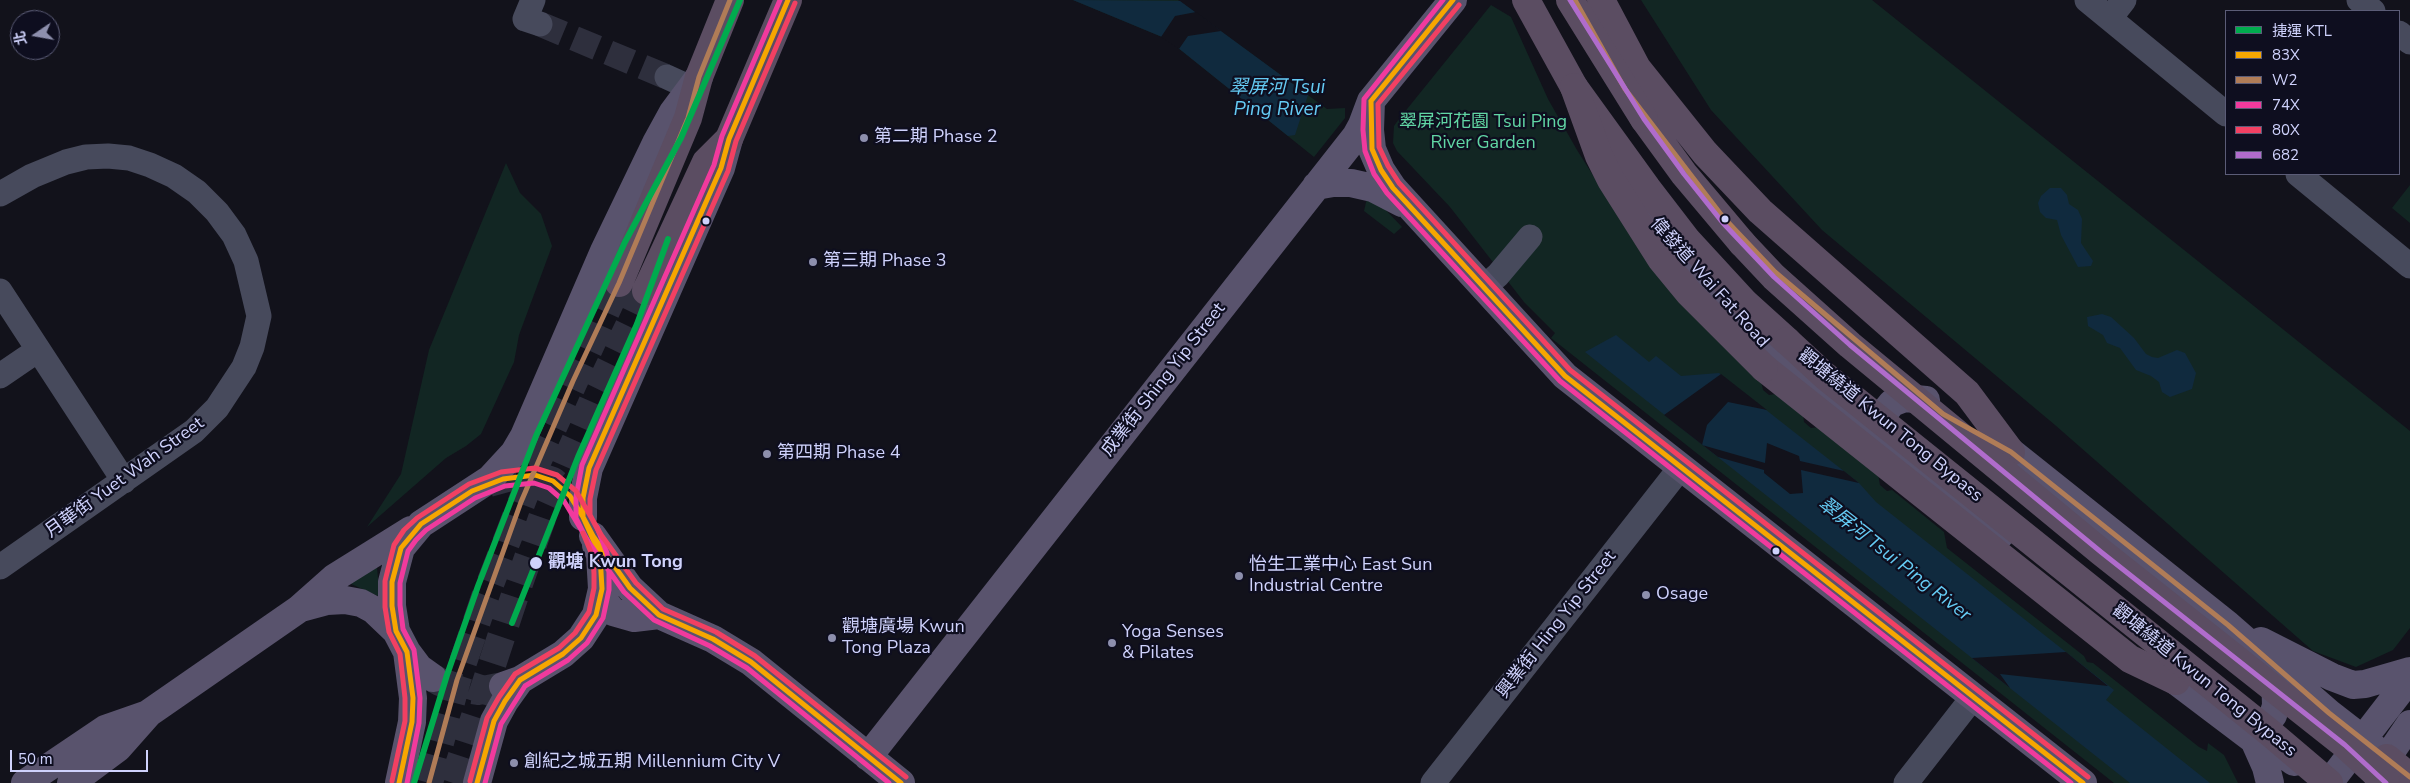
<!DOCTYPE html>
<html>
<head>
<meta charset="utf-8">
<style>
  body { margin:0 }
  #map { position:relative; width:2410px; height:783px; overflow:hidden; background:#12121b; font-family:"Nunito Sans","Noto Sans TC",sans-serif }
  canvas { display:block }
  .legend { position:absolute; left:2225px; top:10px; width:175px; height:165px; box-sizing:border-box; background:#0e0e1f; border:1px solid #5b5c77; margin:0; padding:6px 9px; list-style:none; font-size:15px; color:#cfd2fc }
  .legend li { display:flex; align-items:center; gap:10px; height:25px }
  .legend b { width:25px; border:1px solid #5b5c77 }
  .north { position:absolute; left:10px; top:10px; width:50px; height:50px; box-sizing:border-box; background:#0e0e1f; border:1px solid #5b5c77; border-radius:50%; rotate:258deg; font-size:14px; font-weight:700; line-height:20px; text-align:center; color:#cfd2fc }
  .north::after { content:''; display:block; margin:auto; width:18px; height:22px; background:#8d8fad; clip-path:polygon(50% 0,100% 100%,50% 72%,0 100%) }
  .scale { position:absolute; left:10px; top:750px; width:138px; height:22px; box-sizing:border-box; border:2px solid #cfd2fc; border-top:0; padding-left:6px; font-size:15px; line-height:18px; white-space:nowrap; color:#cfd2fc; -webkit-text-stroke:4px #0e0e1f; paint-order:stroke }
</style>
</head>
<body>
<div id="map">
<canvas width="2410" height="783"></canvas>
<ul class="legend">
<li><b style="height:6px;background:#00ab4e"></b>捷運 KTL</li>
<li><b style="height:6px;background:#f7a600"></b>83X</li>
<li><b style="height:6px;background:#b07c57"></b>W2</li>
<li><b style="height:6px;background:#f13a9d"></b>74X</li>
<li><b style="height:6px;background:#f24062"></b>80X</li>
<li><b style="height:6px;background:#b06ccc"></b>682</li>
</ul>
<div class="north">北</div>
<div class="scale">50 m</div>
</div>
<script>
const context = document.querySelector('canvas').getContext('2d');
context.lineJoin = 'round';
function fillPath(path, color) { context.fillStyle = color; context.fill(path, 'evenodd'); }
const shape = rows => new Path2D(rows.map(r => 'M' + r).join(''));
function trace(path, color, width, dash) { context.strokeStyle = color; context.lineWidth = width; context.lineCap = dash ? 'butt' : 'round'; context.setLineDash(dash || []); context.stroke(path); }
function write(font, color, halo, rows, align = 'center') {
  context.font = font + ' "Nunito Sans","Noto Sans TC",sans-serif'; context.lineWidth = 4.5; context.setLineDash([]); context.textBaseline = 'middle'; context.strokeStyle = halo; context.fillStyle = color; for (const [text, x, y, turn = 0] of rows) {
    context.save(); context.translate(x, y); context.rotate((+turn || 0) * Math.PI / 180); context.textAlign = isNaN(turn) ? turn : align; if (halo) context.strokeText(text, 0, 0); context.fillText(text, 0, 0); context.restore();
  }
}
fillPath(shape([
  [1073,0,1178,0,1327,109,1345,108,1345,118,1314,157,1167,39],
  [1641,0,1872,0,2410,431,2410,628,2393,650,2356,667,2313,651,2055,425,1822,230,1711,110],
  [1491,5,1511,17,1548,99,1577,150,1608,199,1761,381,1763,390,1769,395,1776,394,1803,414,1804,422,1811,428,1819,427,1878,474,1880,485,1887,491,1892,490,1944,532,1947,548,2084,656,2087,662,2093,663,2199,747,2207,751,2208,743,2224,755,2238,783,2114,783,1551,338,1555,333,1524,302,1450,207,1397,151,1393,143,1394,126,1399,119],
  [506,163,520,193,541,214,552,246,519,335,514,362,481,434,466,446,446,458,367,527,401,474,429,350],
  [2410,185,2410,223,2392,208],
  [1367,198,1382,206,1402,227,1394,234,1364,211],
  [377,568,380,597,349,583,375,568]
]), '#122623');
fillPath(shape([
  [1073,0,1180,1,1308,95,1295,135,1288,136,1167,39],
  [2050,188,2061,188,2067,195,2069,204,2078,210,2082,219,2081,243,2093,261,2091,266,2078,267,2061,235,2057,220,2046,218,2040,212,2038,203,2041,196],
  [2102,314,2111,317,2134,338,2146,354,2152,357,2158,358,2177,350,2185,353,2196,373,2192,389,2170,397,2162,392,2159,382,2151,376,2136,370,2120,348,2107,343,2103,335,2088,326,2087,317],
  [1616,335,1649,362,1656,356,1681,376,1719,373,1859,483,1876,502,2114,690,2106,700,2210,783,2130,783,1585,352]
]), '#102a3e');
fillPath(shape([
  [1196,12,1221,31,1188,36,1179,49,1161,37,1175,16],
  [1721,374,1767,410,1728,402,1707,425,1702,445,1765,463,1767,443,1799,456,1800,461,1844,471,1859,483,1801,470,1803,493,1790,494,1764,473,1764,470,1718,457,1664,415],
  [2066,652,2108,686,2000,674,2010,688,1972,658]
]), '#12121b');
trace(shape([
  [540,24,667,77]
]), '#2e2f3d', 25, [25, 12]);
trace(shape([
  [489,483,511,477,535,475,553,481,570,496],
  [433,678,440,682,460,688,478,691,503,686]
]), '#2e2f3d', 28, [28, 14]);
trace(shape([
  [429,783,457,680,485,597,538,460,619,283],
  [453,783,515,595,546,507,596,394,646,291]
]), '#2e2f3d', 28, [28, 14]);
trace(shape([
  [533,0,525,19,540,24],
  [2087,0,2226,114],
  [2359,0,2373,11],
  [2110,18,2124,0],
  [2399,33,2410,42],
  [667,77,691,88],
  [2298,174,2410,266],
  [0,194,32,176,66,162,86,157,108,156,129,158,150,165,174,176,197,192,217,212,234,235,246,261,259,316,252,347,244,367,217,408,194,431,0,567],
  [1483,288,1498,275,1530,237],
  [0,291,124,481],
  [0,376,38,350],
  [1433,783,1681,467],
  [1906,783,1974,696]
]), '#474a5c', 25);
trace(shape([
  [1371,101,1370,130,1372,149,1381,170,1393,188,1565,376,2083,783],
  [1316,186,1333,183,1351,183,1373,188,1402,203],
  [1635,198,1674,249,1732,313,1809,387,2001,534],
  [1991,441,2011,452,2228,625,2329,713,2387,758],
  [1888,443,1884,432,1884,413,1892,403,1905,398,1926,400],
  [583,517,583,498,589,468,721,168,729,139],
  [593,536,630,588,659,615,713,639,751,662,901,783],
  [602,589,606,603,613,612,634,618,659,615],
  [301,608,327,601,345,600,361,603,374,610,396,631],
  [2261,641,2332,677,2353,685,2365,684,2410,671],
  [2161,663,2176,681,2254,740,2283,754,2294,762],
  [433,678,419,668,407,652,396,631,392,606,392,582,401,548,421,524,490,479,514,453,524,436,604,251,656,143,673,112,699,77],
  [503,686,520,680,563,654,581,638,596,615,602,589,600,555,596,545],
  [2254,740,2273,715,2276,706,2275,670],
  [2254,740,2266,767,2270,783],
  [868,757,1356,136,1362,125,1371,101,1453,0],
  [2376,774,2410,724],
  [25,783,105,729,148,714],
  [71,783,118,748,149,713,299,609,334,578,411,530],
  [399,783,412,722,413,698,407,652],
  [477,783,494,721,505,701,520,680],
  [2329,783,2410,678]
]), '#59536d', 28);
trace(shape([
  [1526,0,1574,87,1647,188,1687,240,1745,303,1787,341],
  [1601,0,1637,68,1705,153,1760,211,1967,393,2011,452],
  [1644,119,1684,174,1742,243],
  [619,283,688,118,699,77,730,0],
  [646,291,706,162,729,139,788,0],
  [1764,368,2130,659,2176,681],
  [2387,758,2410,777]
]), '#5b4d62', 28);
trace(shape([
  [1570,0,1644,119],
  [1574,87,1599,156,1611,180,1661,259,1689,293,1764,368],
  [1742,243,1774,277,1850,345,2101,552,2345,745,2386,783],
  [1787,341,1825,376,2269,732,2329,783]
]), '#5b4d62', 28);
trace(shape([
  [788,0,729,139,721,168,589,468,583,498,583,517,593,536,630,588,659,615,713,639,751,662,901,783],
  [1371,101,1372,149,1381,170,1393,188,1565,376,2083,783],
  [1371,101,1453,0],
  [399,783,412,722,413,698,407,652,396,631,392,606,392,582,401,548,421,524,472,491,503,479,535,475,553,481,570,496,583,517,600,555,602,589,596,615,581,638,563,654,520,680,505,701,494,721,477,783]
]), '#f7a600', 5);
trace(shape([
  [1575,0,1625,89,1723,217,1775,272,1943,414,2011,452,2228,625,2329,713,2410,777],
  [429,783,457,680,521,502,573,381,619,283,688,118,699,77,730,0]
]), '#b07c57', 5);
trace(shape([
  [780,0,722,136,714,165,582,465,576,497,576,518,587,540,624,592,654,620,710,646,747,668,889,783],
  [1443,0,1364,99,1363,130,1365,151,1374,174,1387,193,1560,381,2071,783],
  [407,783,419,723,420,698,414,650,403,629,400,605,400,583,408,551,416,540,426,530,475,498,505,486,534,483,549,488,564,501,591,546],
  [485,783,501,724,525,686,568,660,587,643,603,618,609,590,609,573,607,553,597,527]
]), '#f13a9d', 5);
trace(shape([
  [795,3,736,141,728,171,596,470,590,499,590,515,599,532,636,583,663,609,716,632,755,656,906,777],
  [1459,5,1378,104,1379,147,1388,166,1399,183,1570,370,2088,777],
  [392,781,405,721,405,698,400,654,389,632,385,607,385,581,394,545,404,530,417,518,469,484,501,472,535,468,557,475,576,491,603,538],
  [470,781,487,718,499,697,515,674,559,648,575,633,589,612,594,588,594,574,593,557,583,533]
]), '#f24062', 5);
trace(shape([
  [1570,0,1644,119,1684,174,1723,223,1774,277,1850,345,2101,552,2345,745,2386,783]
]), '#b06ccc', 5);
trace(shape([
  [512,623,578,457,637,324,668,239],
  [414,783,447,675,478,586,536,436,625,242,681,138,740,0]
]), '#00ab4e', 6);
for (const [x, y, r, color] of [
  [864,138,5,"#8d8fad"],
  [1725,219,4.5,"#cfd2fc"],
  [706,221,4.5,"#cfd2fc"],
  [813,262,5,"#8d8fad"],
  [767,454,5,"#8d8fad"],
  [1776,551,4.5,"#cfd2fc"],
  [536,563,7,"#cfd2fc"],
  [1239,576,5,"#8d8fad"],
  [1646,595,5,"#8d8fad"],
  [832,638,5,"#8d8fad"],
  [1112,643,5,"#8d8fad"],
  [514,763,5,"#8d8fad"]
]) { const dot = new Path2D(); dot.arc(x, y, r, 0, 2 * Math.PI); context.fillStyle = color; context.fill(dot); trace(dot, '#0e0e1f', 2); }
write('18px', '#61d6a5', '#0e0e1f', [
  ["翠屏河花園 Tsui Ping",1483,123],
  ["River Garden",1483,144]
]);
write('18px', '#cfd2fc', '#0e0e1f', [
  ["第二期 Phase 2",874,138],
  ["第三期 Phase 3",823,262],
  ["第四期 Phase 4",777,454],
  ["怡生工業中心 East Sun",1249,566],
  ["Industrial Centre",1249,587],
  ["Osage",1656,595],
  ["觀塘廣場 Kwun",842,628],
  ["Tong Plaza",842,649],
  ["Yoga Senses",1122,633],
  ["& Pilates",1122,654],
  ["創紀之城五期 Millennium City V",524,763]
], 'left');
write('18px', '#cfd2fc', '#0e0e1f', [
  ["偉發道 Wai Fat Road",1709,283,48],
  ["成業街 Shing Yip Street",1164,380,-52],
  ["觀塘繞道 Kwun Tong Bypass",1890,426,39],
  ["月華街 Yuet Wah Street",125,478,-36],
  ["興業街 Hing Yip Street",1557,625,-52],
  ["觀塘繞道 Kwun Tong Bypass",2204,681,39]
]);
write('bold 18px', '#cfd2fc', '#0e0e1f', [
  ["觀塘 Kwun Tong",548,563]
], 'left');
write('italic 19px', '#65cbf4', '#0e0e1f', [
  ["翠屏河 Tsui",1277,88],
  ["Ping River",1277,110],
  ["翠屏河 Tsui Ping River",1894,560,38]
]);
</script>
</body>
</html>
